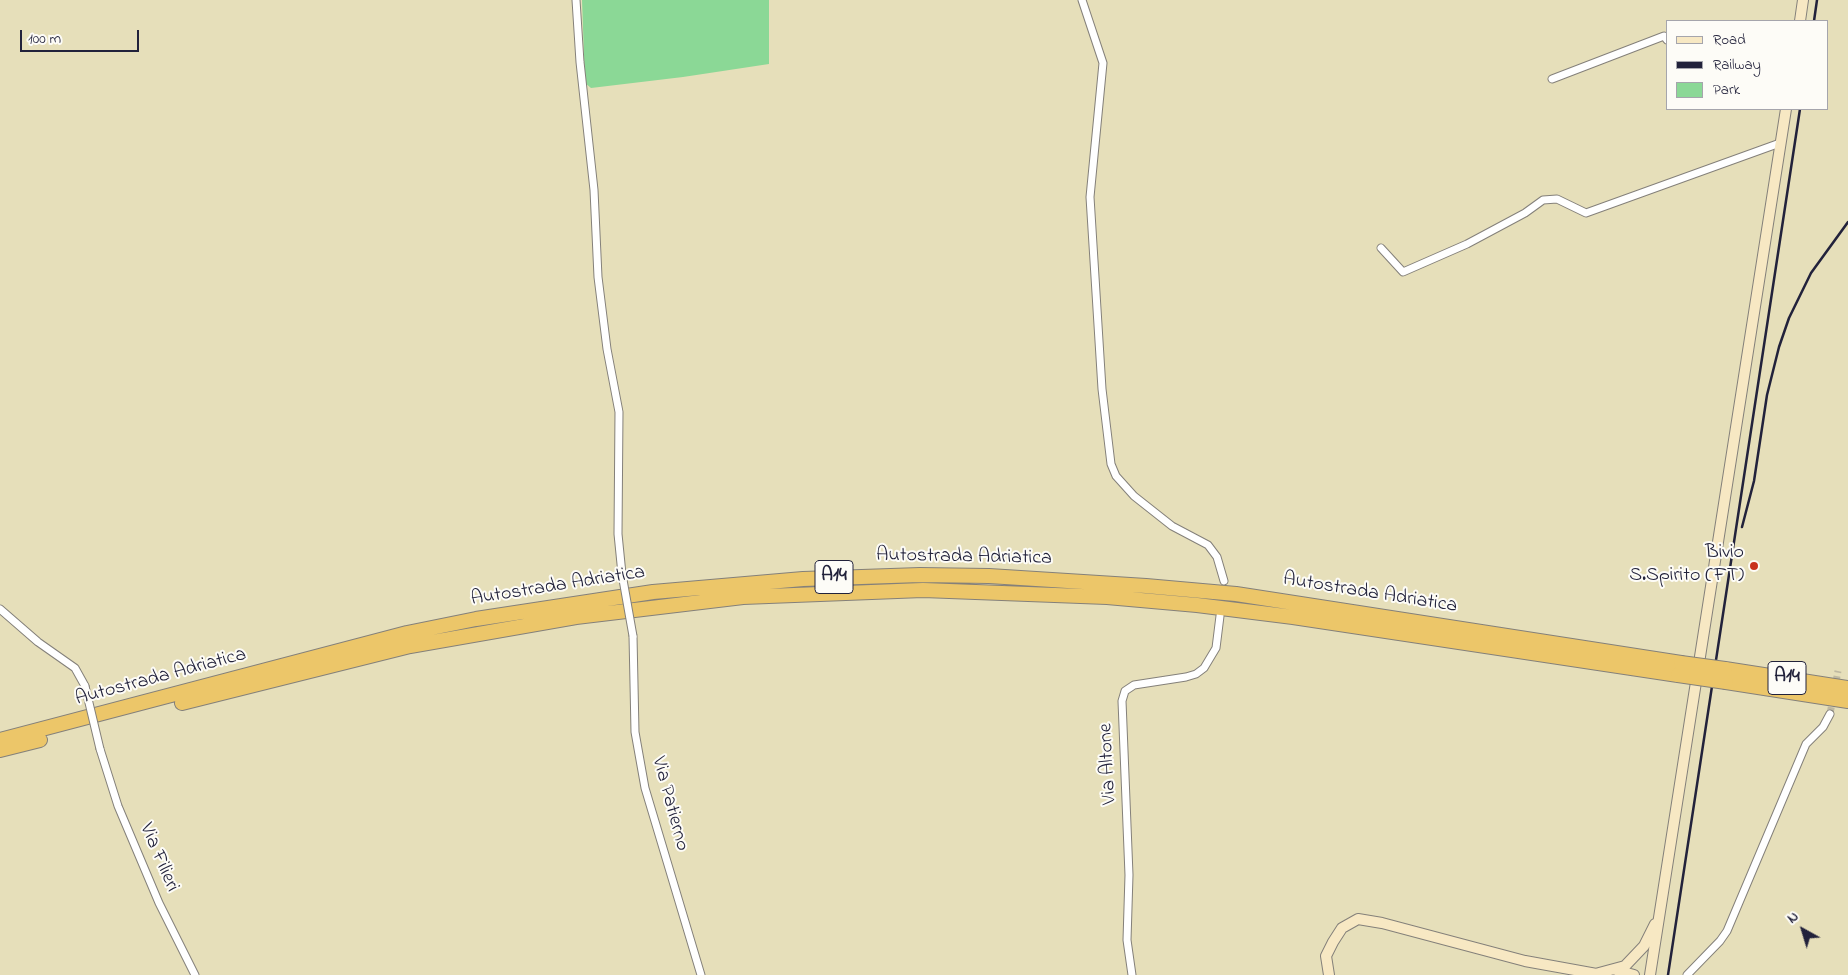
<!DOCTYPE html>
<html>
<head>
<meta charset="utf-8">
<style>
  body { margin:0 }
  #map { position:relative; width:1848px; height:975px; overflow:hidden; background:#e6dfba; font-family:"Indie Flower",sans-serif }
  canvas { display:block }
  .legend { position:absolute; left:1666px; top:20px; width:162px; height:90px; box-sizing:border-box; background:#fdfcf7; border:1px solid #a5a5ac; margin:0; padding:6px 9px; list-style:none; font-size:15px; color:#22223b }
  .legend li { display:flex; align-items:center; gap:10px; height:25px }
  .legend b { width:25px; border:1px solid #a5a5ac }
  .north { position:absolute; left:1778px; top:905px; width:50px; height:50px; -webkit-text-stroke:4px #fdfcf7; paint-order:stroke; rotate:321deg; font-size:14px; font-weight:700; line-height:20px; text-align:center; color:#22223b }
  .north::after { content:''; display:block; margin:auto; width:18px; height:22px; background:#22223b; clip-path:polygon(50% 0,100% 100%,50% 72%,0 100%) }
  .scale { position:absolute; left:20px; top:30px; width:119px; height:22px; box-sizing:border-box; border:2px solid #22223b; border-top:0; padding-left:6px; font-size:15px; line-height:18px; white-space:nowrap; color:#22223b; -webkit-text-stroke:4px #fdfcf7; paint-order:stroke }
</style>
</head>
<body>
<div id="map">
<canvas width="1848" height="975"></canvas>
<ul class="legend">
<li><b style="height:6px;background:#f7e8c3"></b>Road</li>
<li><b style="height:6px;background:#22223b"></b>Railway</li>
<li><b style="height:14px;background:#8bd896"></b>Park</li>
</ul>
<div class="north">N</div>
<div class="scale">100 m</div>
</div>
<script>
const context = document.querySelector('canvas').getContext('2d');
context.lineJoin = 'round';
function fillPath(path, color) { context.fillStyle = color; context.fill(path, 'evenodd'); }
const shape = rows => new Path2D(rows.map(r => 'M' + r).join(''));
function trace(path, color, width, dash) { context.strokeStyle = color; context.lineWidth = width; context.lineCap = dash ? 'butt' : 'round'; context.setLineDash(dash || []); context.stroke(path); }
function write(font, color, halo, rows, align = 'center') {
  context.font = font + ' "Indie Flower",sans-serif'; context.lineWidth = 4; context.setLineDash([]); context.textBaseline = 'middle'; context.strokeStyle = halo; context.fillStyle = color; for (const [text, x, y, turn = 0] of rows) {
    context.save(); context.translate(x, y); context.rotate((+turn || 0) * Math.PI / 180); context.textAlign = isNaN(turn) ? turn : align; if (halo) context.strokeText(text, 0, 0); context.fillText(text, 0, 0); context.restore();
  }
}
fillPath(shape([
  [582,0,769,0,769,64,683,77,591,88,585,83]
]), '#8bd896');
trace(shape([
  [1830,714,1838,671]
]), '#bfb9a1', 7, [7, 3.5]);
const street = shape([
  [576,0,580,62,594,190,598,277,607,349,619,412,618,534,622,574],
  [1082,0,1103,63,1090,197,1102,389,1111,464,1116,476,1134,496,1172,526,1208,545,1217,557,1224,581],
  [1552,79,1664,36,1667,40],
  [1381,248,1403,272,1467,244,1525,213,1543,200,1557,199,1586,213,1780,143],
  [0,609,38,642,75,668,85,686],
  [633,636,635,732,645,788,701,975],
  [100,749,118,806,159,903,195,975],
  [1132,975,1127,940,1129,875,1122,701,1125,691,1134,685,1186,677,1196,674,1204,668,1216,648,1220,616],
  [1687,975,1720,941,1727,931,1806,744,1823,727,1830,714]
]);
const secondary = shape([
  [1800,21,1803,0],
  [1616,970,1634,975],
  [1599,973,1625,966,1644,946,1655,924],
  [1329,975,1326,956,1333,942,1342,928,1358,919,1382,923,1525,961,1602,975],
  [1650,975,1786,109]
]);
const highway = shape([
  [1725,669,1848,688],
  [1726,682,1848,701],
  [182,703,410,646,576,617,743,597,923,590,1107,597,1197,605,1293,617,1678,675],
  [0,740,407,633,476,619,653,592,803,579,920,575,989,576,1146,586,1236,594,1681,663],
  [0,750,40,740]
]);
trace(street, '#84807a', 9);
trace(secondary, '#84807a', 12);
trace(highway, '#84807a', 16);
trace(street, '#fff', 7);
trace(secondary, '#f7e8c3', 10);
trace(highway, '#ecc669', 14);
trace(shape([
  [1814,21,1817,0],
  [1742,527,1754,481,1767,395,1779,347,1789,318,1811,273,1848,222],
  [1668,975,1800,109]
]), '#22223b', 2.5);
const streetBridge = shape([
  [622,574,633,636],
  [85,686,100,749]
]);
const highwayBridge = shape([
  [1681,663,1725,669],
  [1678,675,1726,682]
]);
trace(streetBridge, '#84807a', 9, []);
trace(highwayBridge, '#84807a', 16, []);
trace(streetBridge, '#fff', 7);
trace(highwayBridge, '#ecc669', 14);
for (const [x, y, r, color] of [
  [1754,566,5,"#c8321e"]
]) { const dot = new Path2D(); dot.arc(x, y, r, 0, 2 * Math.PI); context.fillStyle = color; context.fill(dot); trace(dot, '#fdfcf7', 2); }
for (const [x, y, w] of [
  [834,577,38],
  [1787,678,38]
]) { const box = new Path2D(); box.roundRect(x - w / 2, y - 16.5, w, 33, 4); context.fillStyle = '#fdfcf7'; context.fill(box); trace(box, '#22223b', 1); }
write('bold 19px', '#22223b', null, [
  ["A14",834,577],
  ["A14",1787,678]
]);
write('20px', '#22223b', '#fdfcf7', [
  ["Bivio",1744,554],
  ["S.Spirito (FT)",1744,577]
], 'right');
write('20px', '#22223b', '#fdfcf7', [
  ["Autostrada Adriatica",964,558,1],
  ["Autostrada Adriatica",558,587,-9],
  ["Autostrada Adriatica",1370,594,9],
  ["Autostrada Adriatica",161,678,-15],
  ["Via Altone",1109,764,-93],
  ["Via Patierno",669,804,75],
  ["Via Filieri",158,858,67]
]);
</script>
</body>
</html>
